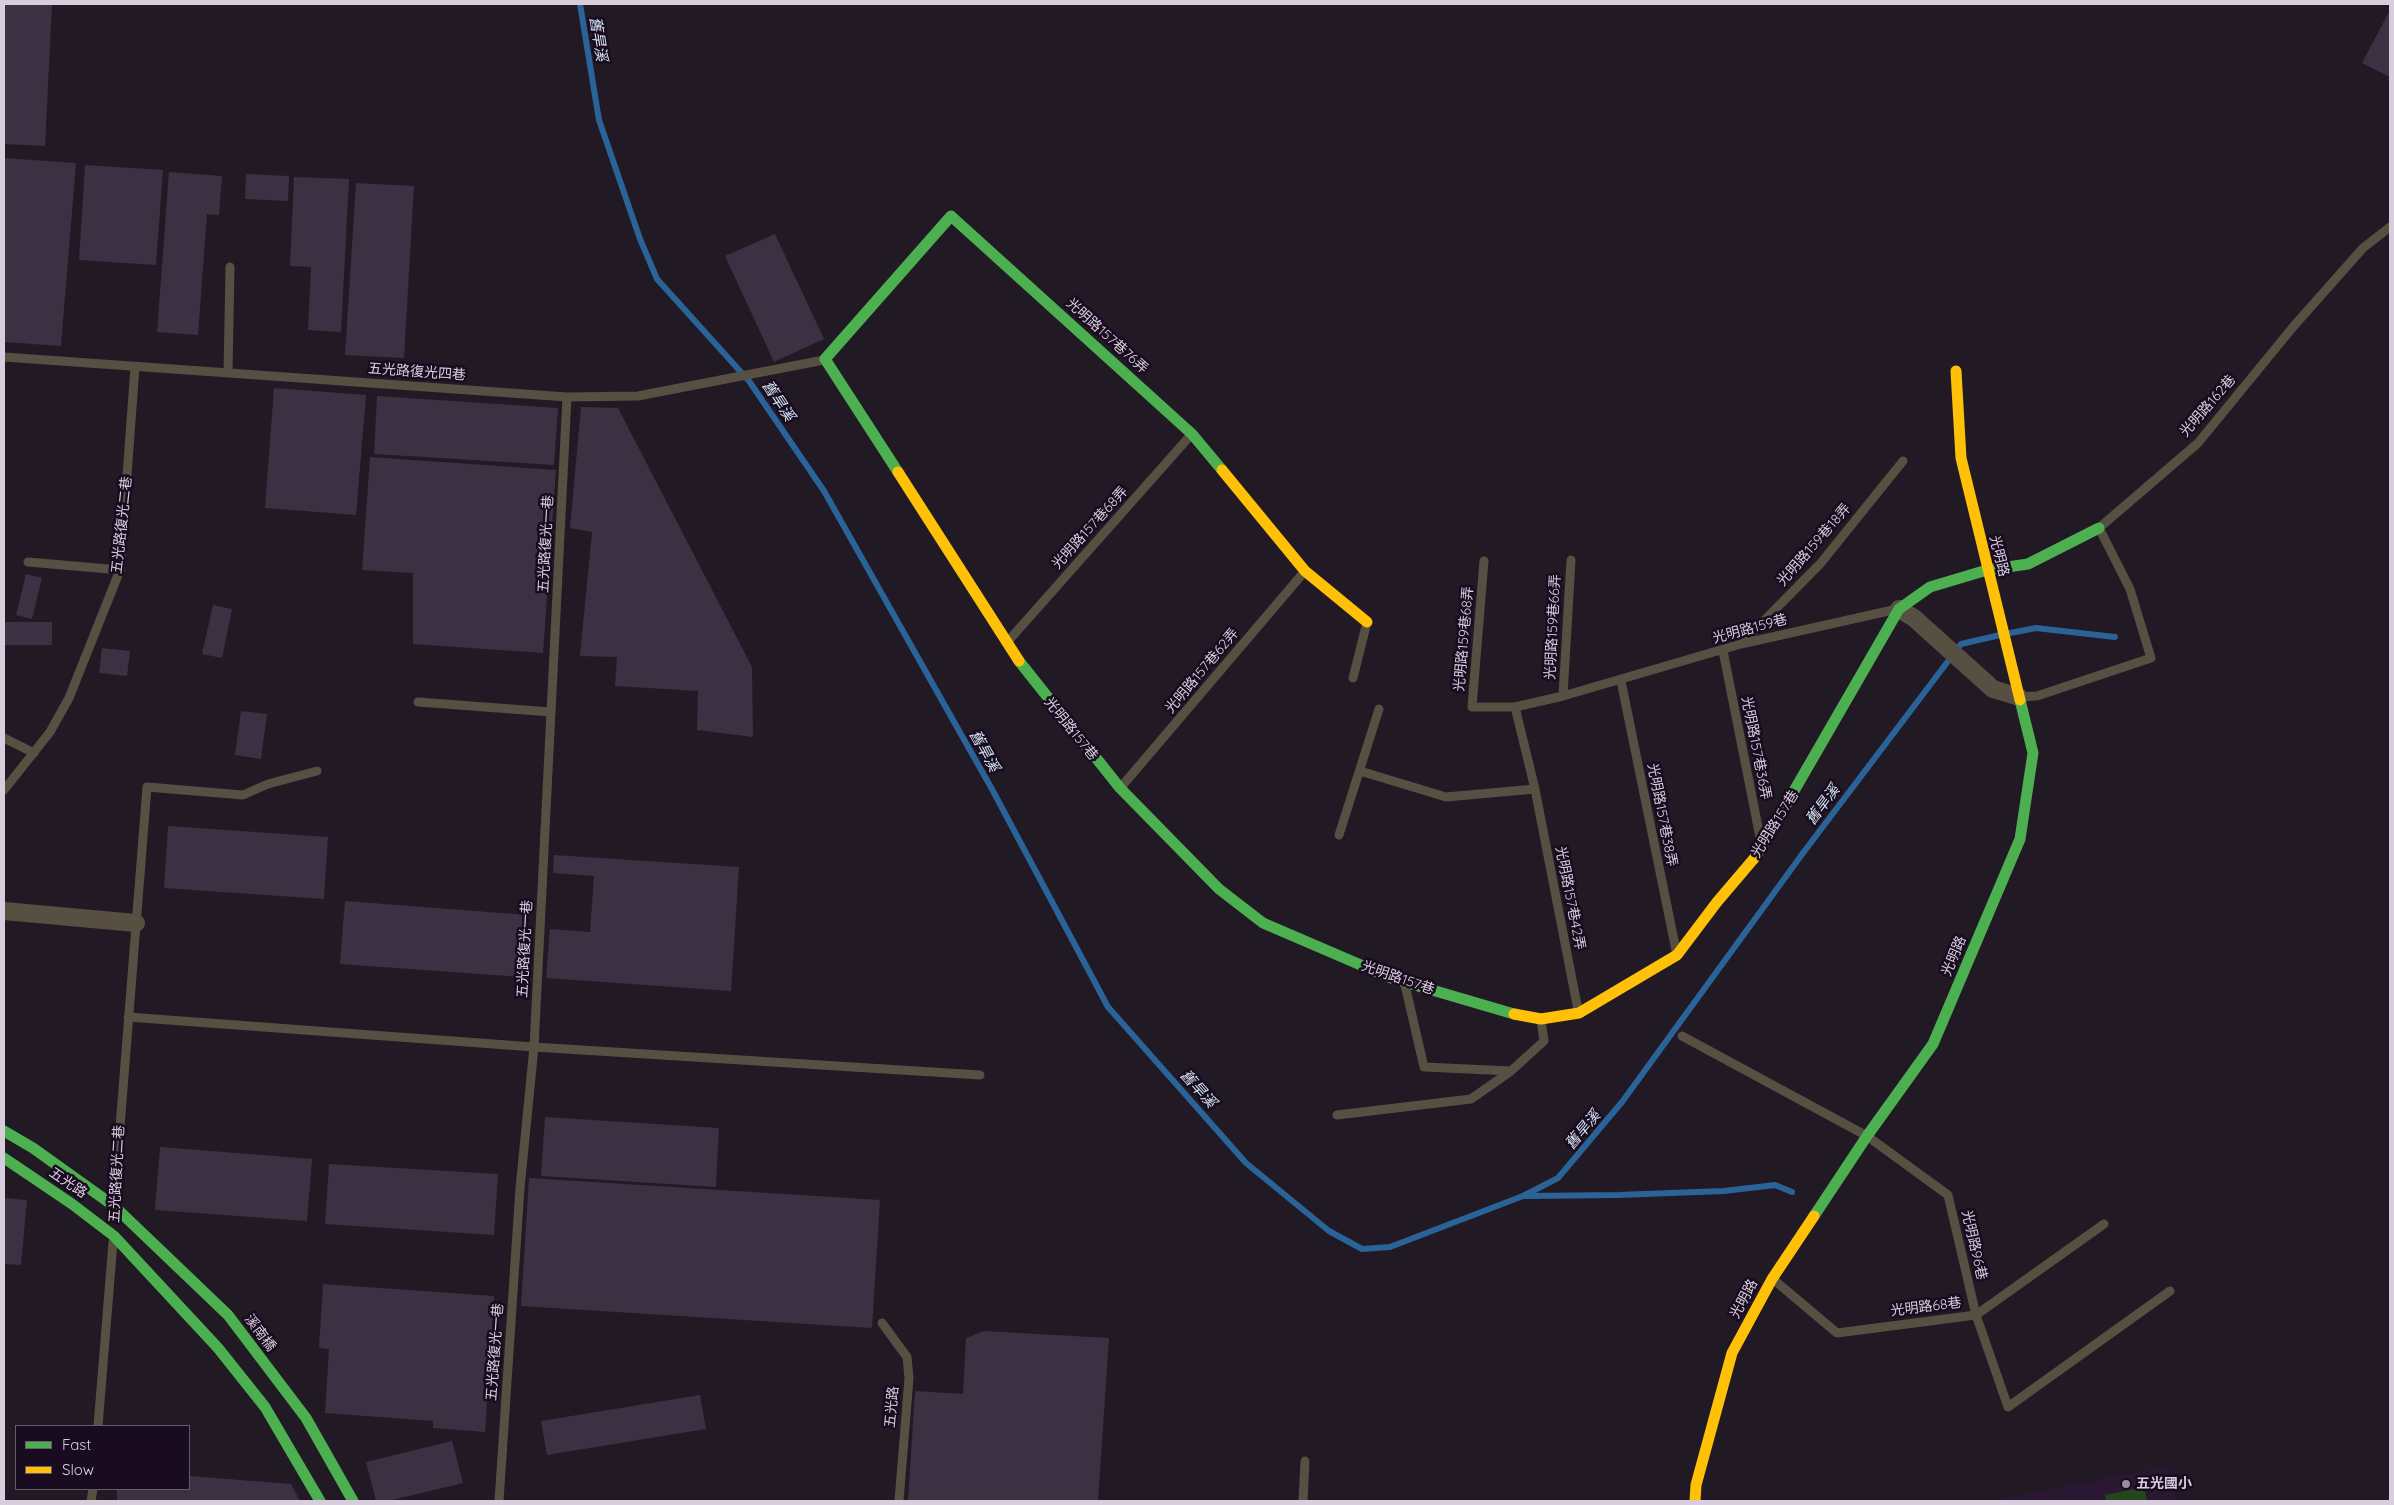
<!DOCTYPE html>
<html>
<head>
<meta charset="utf-8">
<style>
  body { margin:0 }
  #map { position:relative; width:2394px; height:1505px; overflow:hidden; background:#211924; font-family:Quicksand,sans-serif }
  canvas { display:block }
  .frame { position:absolute; inset:0; border:5px solid #d7cddc; pointer-events:none }
  .legend { position:absolute; left:15px; top:1425px; width:175px; height:65px; box-sizing:border-box; background:#190b20; border:1px solid #65596b; margin:0; padding:6px 9px; list-style:none; font-size:15px; color:#d7cddc }
  .legend li { display:flex; align-items:center; gap:10px; height:25px }
  .legend b { width:25px; border:1px solid #65596b }
</style>
</head>
<body>
<div id="map">
<canvas width="2394" height="1505"></canvas>
<div class="frame"></div>
<ul class="legend">
<li><b style="height:6px;background:#4caf50"></b>Fast</li>
<li><b style="height:6px;background:#ffc107"></b>Slow</li>
</ul>
</div>
<script>
const context = document.querySelector('canvas').getContext('2d');
context.lineJoin = 'round';
function fillPath(path, color) { context.fillStyle = color; context.fill(path, 'evenodd'); }
const shape = rows => new Path2D(rows.map(r => 'M' + r).join(''));
function trace(path, color, width, dash) { context.strokeStyle = color; context.lineWidth = width; context.lineCap = dash ? 'butt' : 'round'; context.setLineDash(dash || []); context.stroke(path); }
function write(font, color, halo, rows, align = 'center') {
  context.font = font + ' Quicksand,"Noto Sans TC",sans-serif'; context.lineWidth = 5; context.setLineDash([]); context.textBaseline = 'middle'; context.strokeStyle = halo; context.fillStyle = color; for (const [text, x, y, turn = 0] of rows) {
    context.save(); context.translate(x, y); context.rotate((+turn || 0) * Math.PI / 180); context.textAlign = isNaN(turn) ? turn : align; if (halo) context.strokeText(text, 0, 0); context.fillText(text, 0, 0); context.restore();
  }
}
fillPath(shape([
  [2169,1466,2176,1501,1991,1501]
]), '#2a1832');
fillPath(shape([
  [2144,1487,2147,1501,2106,1501,2105,1495]
]), '#23461b');
trace(shape([
  [580,4,599,120,640,239,657,279,749,381,824,491,993,791,1108,1007,1246,1163,1329,1231,1362,1249,1390,1247,1523,1196,1558,1178,1622,1102,1803,853,1961,644,2000,635],
  [2010,633,2036,628,2115,637],
  [1525,1196,1618,1195,1724,1191,1775,1185,1792,1192]
]), '#2a6398', 6);
fillPath(shape([
  [4,4,52,5,45,146,4,144],
  [2390,10,2390,77,2362,63],
  [4,158,76,163,61,346,4,342],
  [85,165,163,170,156,265,79,260],
  [169,172,222,176,219,215,207,214,198,335,157,332],
  [246,174,289,176,288,201,245,199],
  [294,177,349,179,341,332,308,330,311,267,290,266],
  [356,183,414,186,404,358,345,355],
  [775,234,824,339,774,362,725,256],
  [274,388,366,395,356,515,265,508],
  [377,396,558,408,554,465,374,454],
  [581,407,618,408,752,667,753,737,697,730,698,691,615,686,617,657,580,656,592,532,570,528],
  [370,457,556,470,543,653,413,644,413,573,362,570],
  [26,574,42,578,32,619,16,615],
  [213,605,232,609,222,658,202,654],
  [4,622,52,622,52,645,4,645],
  [102,648,130,651,127,676,99,673],
  [241,711,267,714,261,759,235,755],
  [168,826,328,837,324,899,164,888],
  [554,855,739,867,731,991,546,978,550,929,590,932,594,876,553,873],
  [345,901,527,915,522,977,340,964],
  [545,1117,719,1128,716,1187,541,1176],
  [160,1147,312,1159,307,1221,155,1210],
  [329,1164,498,1174,494,1235,325,1224],
  [529,1178,880,1200,872,1328,521,1306],
  [4,1198,27,1200,21,1265,4,1264],
  [323,1284,494,1296,485,1432,433,1428,433,1421,325,1413,329,1349,319,1348],
  [984,1331,1109,1338,1098,1501,908,1501,915,1391,963,1394,966,1338],
  [700,1395,706,1429,547,1455,541,1421],
  [452,1441,463,1483,388,1501,376,1501,366,1462],
  [189,1476,291,1484,300,1501,117,1501,117,1489,189,1489]
]), '#3c3143');
trace(shape([
  [4,357,567,397,638,396,824,360],
  [228,372,230,267],
  [1484,561,1472,707,1515,707,1563,696,1741,644,1893,610],
  [28,562,120,570],
  [1010,639,1190,436],
  [1741,644,1820,564,1903,461],
  [1723,651,1761,842],
  [1353,678,1367,622],
  [1621,681,1676,950],
  [1563,696,1571,560],
  [2021,697,2037,696,2151,658,2130,589,2099,528,2198,443,2293,327,2363,248,2390,227],
  [418,702,551,712],
  [1515,707,1535,789,1578,1010],
  [4,738,34,753],
  [1360,771,1446,797,1535,789],
  [1122,786,1305,571],
  [4,790,50,732,69,698,120,570,135,367],
  [1339,835,1379,709],
  [1405,985,1424,1067,1511,1071],
  [128,1017,534,1047,980,1075],
  [1682,1036,1867,1136,1948,1195,1976,1315,2008,1407,2170,1291],
  [1337,1115,1471,1099,1511,1071,1544,1041,1541,1020],
  [114,1202,147,787,243,795,268,784,317,771],
  [1774,1280,1837,1333,1976,1315,2104,1224],
  [882,1323,907,1357,909,1378,899,1501],
  [98,1426,113,1242],
  [91,1501,93,1489],
  [499,1501,520,1188,534,1047,567,397],
  [1303,1501,1305,1461]
]), '#574f41', 9);
trace(shape([
  [1899,609,1914,618,1993,689,2019,697],
  [4,911,136,923]
]), '#574f41', 18);
trace(shape([
  [898,472,825,359,951,216,1192,434,1222,470],
  [1019,661,1120,788,1219,889,1263,923,1391,978,1514,1014],
  [1757,855,1899,609,1930,587,1987,570,2028,564,2099,528],
  [4,1131,33,1148,114,1206,228,1315,306,1418,353,1501],
  [4,1158,72,1204,114,1236,218,1348,265,1407,320,1501],
  [1814,1216,1867,1136,1933,1044,2020,839,2033,753,2020,700]
]), '#4caf50', 11);
trace(shape([
  [1956,371,1961,458,2020,700],
  [1222,470,1305,571,1367,622],
  [898,472,1019,661],
  [1514,1014,1541,1019,1579,1013,1677,955,1717,902,1757,855],
  [1695,1501,1696,1485,1732,1353,1772,1279,1814,1216]
]), '#ffc107', 11);
for (const [x, y, r, color] of [
  [2126,1484,5,"#978e9c"]
]) { const dot = new Path2D(); dot.arc(x, y, r, 0, 2 * Math.PI); context.fillStyle = color; context.fill(dot); trace(dot, '#190b20', 2); }
write('14px', '#d7cddc', '#190b20', [
  ["光明路157巷76弄",1107,336,42],
  ["五光路復光四巷",417,372,4],
  ["光明路162巷",2208,406,-49],
  ["五光路復光二巷",122,525,-84],
  ["光明路157巷68弄",1090,528,-48],
  ["五光路復光一巷",546,544,-87],
  ["光明路159巷18弄",1814,545,-49],
  ["光明路",1999,556,76],
  ["光明路159巷66弄",1553,627,-87],
  ["光明路159巷",1750,629,-15],
  ["光明路159巷68弄",1464,639,-85],
  ["光明路157巷62弄",1202,671,-50],
  ["光明路157巷",1071,729,51],
  ["光明路157巷36弄",1756,748,79],
  ["光明路157巷38弄",1662,815,79],
  ["光明路157巷",1775,824,-58],
  ["光明路157巷42弄",1570,898,79],
  ["五光路復光一巷",525,949,-87],
  ["光明路",1954,956,-67],
  ["光明路157巷",1398,978,19],
  ["五光路復光二巷",117,1174,-87],
  ["五光路",68,1183,34],
  ["光明路96巷",1974,1245,77],
  ["光明路",1744,1299,-62],
  ["光明路68巷",1926,1307,-7],
  ["溪南橋",260,1333,53],
  ["五光路復光一巷",495,1352,-86],
  ["五光路",892,1407,-85]
]);
write('bold 14px', '#d7cddc', '#190b20', [
  ["五光國小",2136,1484]
], 'left');
write('italic 15px', '#d5e5f5', '#190b20', [
  ["舊旱溪",598,39,81],
  ["舊旱溪",778,401,56],
  ["舊旱溪",984,751,61],
  ["舊旱溪",1823,805,-53],
  ["舊旱溪",1198,1089,48],
  ["舊旱溪",1583,1130,-50]
]);
</script>
</body>
</html>
